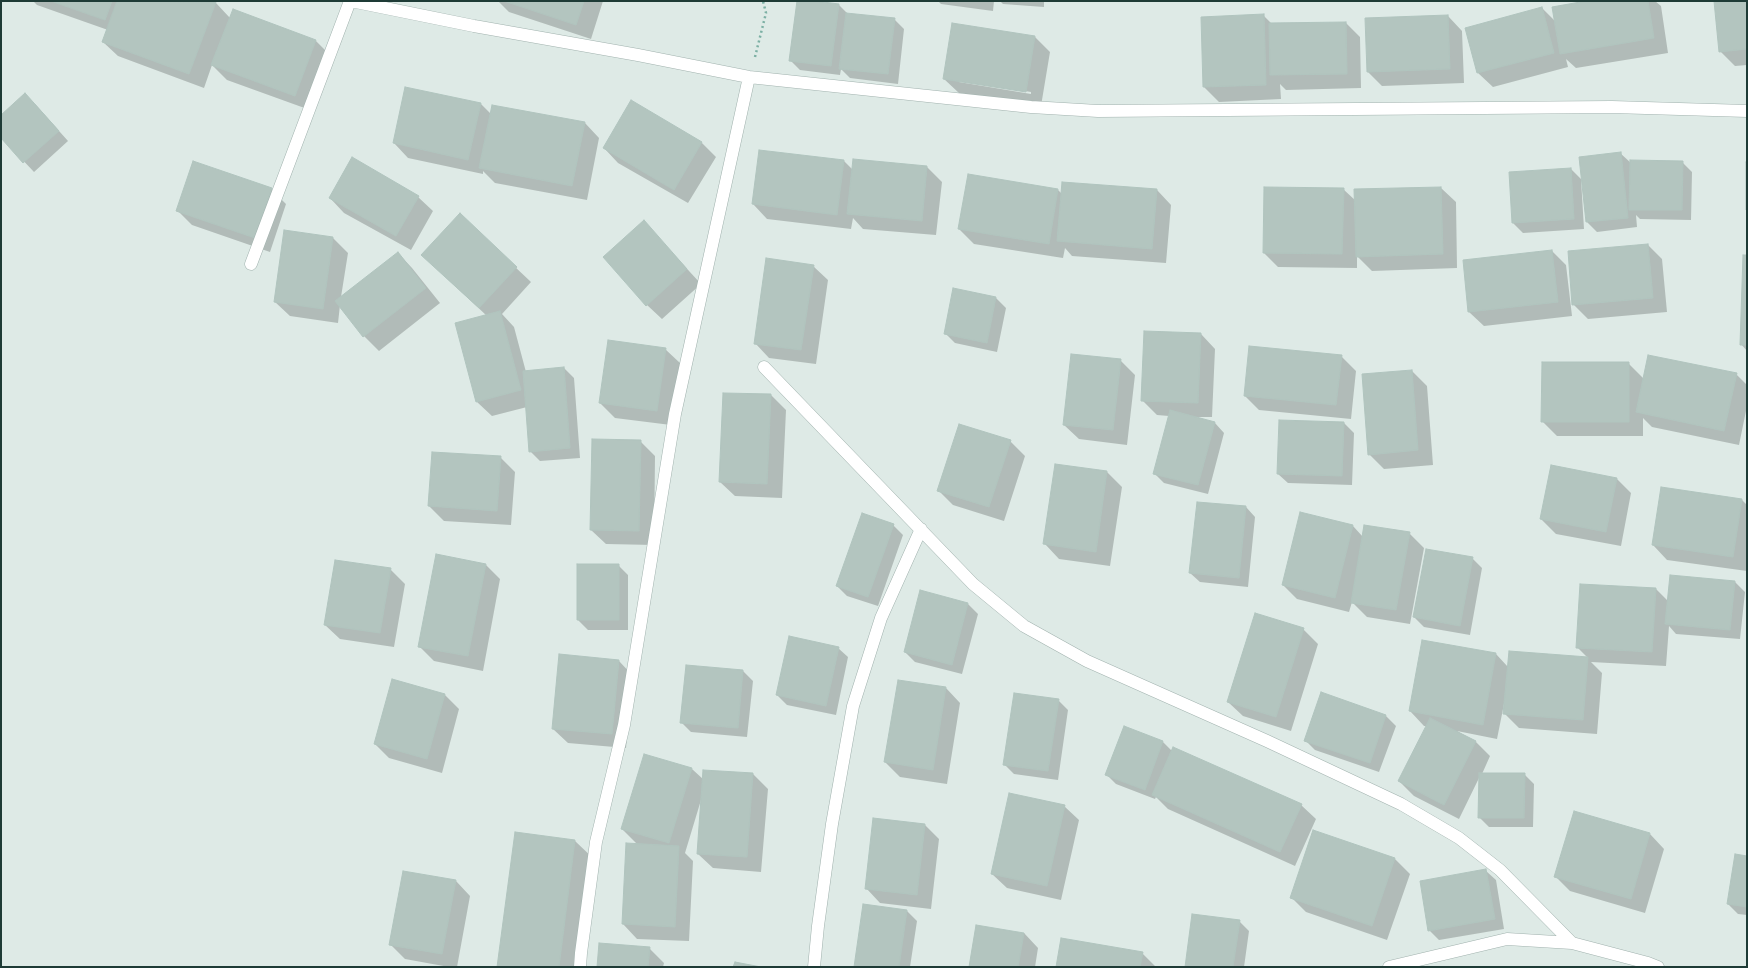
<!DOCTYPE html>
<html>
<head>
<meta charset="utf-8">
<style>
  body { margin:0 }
  #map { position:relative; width:1748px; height:968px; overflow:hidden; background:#deeae6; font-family:"IBM Plex Sans",sans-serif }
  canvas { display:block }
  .frame { position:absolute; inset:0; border:2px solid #1e3b36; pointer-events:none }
</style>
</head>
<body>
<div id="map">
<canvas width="1748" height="968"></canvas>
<div class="frame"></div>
</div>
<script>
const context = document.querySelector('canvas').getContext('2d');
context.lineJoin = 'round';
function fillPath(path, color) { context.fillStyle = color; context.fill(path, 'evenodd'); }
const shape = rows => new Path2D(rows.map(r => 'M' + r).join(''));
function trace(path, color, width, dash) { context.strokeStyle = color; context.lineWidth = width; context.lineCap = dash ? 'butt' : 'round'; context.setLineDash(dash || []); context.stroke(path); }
fillPath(shape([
  [33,1,210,1,216,3,230,18,316,41,330,55,310,110,227,80,212,65,204,88,118,56,103,42,108,30,37,5],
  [498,1,603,1,591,39,509,12],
  [798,1,839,5,848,14,894,19,904,29,898,84,850,78,841,69,840,75,800,70,790,60],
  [938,1,994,1,993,11,941,4],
  [1000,1,1044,1,1044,7,1003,4],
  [1592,1,1655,1,1661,6,1668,53,1576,68,1566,59,1568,67,1493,87,1478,73,1467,29,1542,8,1556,22],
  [1715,1,1747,1,1747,65,1735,66,1720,51],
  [1263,15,1272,24,1346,23,1360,37,1361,88,1286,90,1280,84,1281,99,1219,102,1204,87],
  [1448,16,1462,31,1464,83,1382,86,1368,72],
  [953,24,1035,37,1050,52,1041,106,959,93,944,79],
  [959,80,1031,92,1031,94,959,82],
  [35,104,68,141,34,172,1,137,1,117],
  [481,104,491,114,585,123,599,138,587,200,495,183,483,171,483,174,408,158,394,143],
  [701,142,716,157,688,203,618,163,604,148],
  [1620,153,1631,163,1682,162,1692,172,1691,220,1640,219,1636,215,1637,227,1597,232,1587,222],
  [853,160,927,167,942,182,936,235,863,229,853,218,851,229,767,219,753,204,844,161,853,170],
  [1571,169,1581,179,1584,229,1523,233,1513,223],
  [1441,188,1456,202,1457,268,1372,271,1357,256,1357,268,1278,267,1264,253,1343,189,1356,201],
  [271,189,286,204,270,252,192,225,177,210],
  [1058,190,1062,194,1157,190,1171,205,1166,263,1072,256,1065,248,1063,258,974,244,959,229],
  [418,197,433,211,411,250,344,213,330,198],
  [460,215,531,282,502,314,514,327,526,372,564,368,574,378,580,458,540,461,530,451,527,407,492,416,477,402,457,324,487,316,437,269],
  [644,222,701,284,662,319,647,305],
  [285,232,333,238,348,253,341,297,398,253,412,268,440,303,379,351,364,336,340,305,338,323,290,316,275,302],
  [1648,245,1662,259,1667,312,1588,319,1573,304],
  [1552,251,1566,265,1572,316,1484,326,1469,312,1464,261],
  [1747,256,1747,351,1741,344],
  [813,266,828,280,816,364,769,358,755,343],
  [954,290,996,298,1006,308,997,352,955,343,945,333],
  [1201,334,1215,349,1212,417,1194,417,1215,423,1224,433,1208,494,1164,483,1154,473,1169,416,1157,415,1142,400],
  [665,349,680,363,671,425,615,418,600,403],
  [1341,356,1356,371,1351,419,1259,410,1245,396],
  [1120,360,1135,375,1127,445,1079,439,1064,425],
  [1628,363,1644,379,1736,374,1747,385,1747,406,1739,445,1652,427,1643,418,1643,436,1557,436,1542,421],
  [1412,371,1427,386,1433,465,1384,469,1369,454],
  [771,395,786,410,782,498,735,496,720,482],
  [1280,421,1344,423,1354,433,1352,485,1288,483,1278,474],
  [640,441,655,456,654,545,606,544,591,530],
  [1010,441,1025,456,1004,521,953,505,938,490],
  [500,457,515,472,511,525,444,521,429,506],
  [1056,465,1107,472,1122,487,1110,566,1059,559,1045,544],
  [1616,478,1631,493,1621,546,1556,534,1541,519],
  [1742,500,1747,505,1747,571,1667,560,1653,545],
  [1246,507,1255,517,1248,587,1200,582,1190,573],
  [893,525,903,535,878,606,847,596,837,586],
  [1353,526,1363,537,1409,533,1424,548,1410,624,1367,617,1352,602,1349,612,1297,599,1283,585],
  [1472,558,1482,568,1470,635,1424,627,1414,617],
  [486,565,500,579,483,671,434,661,419,646],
  [618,565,628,575,628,630,588,630,578,620],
  [390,569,405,584,394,647,340,639,325,625],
  [1735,582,1745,592,1740,639,1676,634,1669,626,1666,666,1591,662,1602,673,1597,734,1519,728,1504,713,1505,704,1504,704,1497,739,1457,731,1476,742,1490,756,1482,774,1524,774,1534,784,1533,827,1489,827,1479,817,1479,778,1459,819,1414,796,1399,781,1427,726,1424,726,1410,711,1496,654,1508,667,1510,652,1588,658,1577,647,1656,589,1669,602],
  [921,592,968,604,978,614,962,674,915,662,905,652],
  [1303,629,1318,644,1291,731,1243,716,1228,702],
  [838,648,848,657,836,715,787,705,777,695],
  [619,661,633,676,626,748,568,743,553,729],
  [743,671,753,681,747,737,691,732,681,722],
  [946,688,960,703,947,784,900,777,885,762],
  [445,695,459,709,442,773,389,758,375,744],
  [1058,700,1068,710,1058,780,1014,774,1004,764],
  [1386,716,1396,726,1379,772,1315,750,1305,740],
  [1124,728,1163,742,1172,751,1301,805,1316,819,1295,866,1168,809,1156,797,1155,799,1116,784,1107,775],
  [692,769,704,780,704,771,753,774,768,789,761,872,713,868,698,854,701,800,685,853,693,861,689,941,637,939,623,924,638,845,622,829],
  [1064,806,1079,820,1061,900,1007,888,992,874],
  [925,825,939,839,931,909,880,903,866,888],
  [1314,832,1395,859,1410,874,1387,940,1306,912,1291,897],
  [516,833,575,841,594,859,580,967,498,967],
  [1650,834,1664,849,1645,913,1570,891,1556,877],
  [1747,857,1747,915,1738,914,1728,904],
  [1486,871,1496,880,1504,929,1439,940,1429,930],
  [456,881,470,896,457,967,449,967,405,959,390,944],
  [907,911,917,921,910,967,855,967],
  [1239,921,1249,931,1244,967,1186,967],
  [1024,933,1038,948,1035,967,970,967],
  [649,948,664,963,663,967,598,967],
  [1142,953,1156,967,1057,967]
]), '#0003');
const building = shape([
  [51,1,112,1,105,20,51,1],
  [117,1,216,2,189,74,102,42,117,1],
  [504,1,584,1,576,25,504,1],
  [797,1,815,1,839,4,831,66,789,61,797,1],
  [1586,1,1648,1,1654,38,1560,54,1552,7,1586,1],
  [1714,1,1747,1,1747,49,1719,52,1714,1],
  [1542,7,1554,53,1477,73,1465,28,1542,7],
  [233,9,316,40,295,96,211,65,233,9],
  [846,13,895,18,888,74,839,69,846,13],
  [1264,14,1266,85,1203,87,1201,17,1264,14],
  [1448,15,1450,69,1367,72,1365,18,1448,15],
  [1346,22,1347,74,1270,75,1269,23,1346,22],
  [952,23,1035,36,1026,92,943,79,952,23],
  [405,87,481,103,468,160,393,143,405,87],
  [25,93,59,131,23,163,1,138,1,115,25,93],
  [631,100,702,142,674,190,603,148,631,100],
  [492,105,585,122,572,186,479,168,492,105],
  [759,150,844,160,837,215,752,204,759,150],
  [1621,152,1628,218,1586,222,1579,157,1621,152],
  [352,157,419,196,396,236,329,198,352,157],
  [853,159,927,166,922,221,847,214,853,159],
  [1630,160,1683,161,1682,210,1629,210,1630,160],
  [193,161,272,188,255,238,176,211,193,161],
  [1746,162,1747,162,1747,210,1746,210,1746,162],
  [1571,168,1574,219,1512,223,1509,172,1571,168],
  [968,174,1058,189,1049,244,958,229,968,174],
  [1062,182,1157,189,1152,249,1057,241,1062,182],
  [1264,187,1344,188,1342,254,1263,253,1264,187],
  [1441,187,1443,254,1356,257,1354,189,1441,187],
  [460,213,517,267,479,308,421,255,460,213],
  [644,220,687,269,646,306,603,257,644,220],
  [284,230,333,237,323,309,274,302,284,230],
  [1648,244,1653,298,1572,305,1568,251,1648,244],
  [1552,250,1558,302,1468,312,1463,260,1552,250],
  [398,252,426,288,363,337,335,301,398,252],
  [1743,255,1747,255,1747,345,1740,345,1743,255],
  [766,258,814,265,801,350,754,344,766,258],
  [953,288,996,297,987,343,944,334,953,288],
  [500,311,521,390,476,402,455,323,500,311],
  [1144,331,1201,333,1198,403,1141,401,1144,331],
  [608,340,666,348,657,411,599,403,608,340],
  [1249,346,1342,355,1336,405,1244,396,1249,346],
  [1071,354,1121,359,1113,430,1063,425,1071,354],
  [1648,355,1737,373,1724,431,1636,412,1648,355],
  [1542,362,1629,362,1629,422,1541,422,1542,362],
  [564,367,570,448,529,452,523,371,564,367],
  [1412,370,1418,450,1368,455,1362,374,1412,370],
  [723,393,771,394,767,484,719,482,723,393],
  [1170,410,1215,422,1198,485,1153,474,1170,410],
  [1279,420,1344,422,1342,476,1277,474,1279,420],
  [959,424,1011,440,989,507,937,491,959,424],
  [592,439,641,440,639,531,590,530,592,439],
  [432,452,501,456,497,511,428,506,432,452],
  [1055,464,1107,471,1096,552,1043,544,1055,464],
  [1551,465,1617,478,1606,532,1540,519,1551,465],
  [1661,487,1742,499,1733,557,1652,545,1661,487],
  [1197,502,1246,506,1239,578,1189,573,1197,502],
  [1300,512,1353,525,1335,598,1282,585,1300,512],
  [862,513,894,524,868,597,836,586,862,513],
  [1364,525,1410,532,1396,610,1351,603,1364,525],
  [1426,549,1473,557,1460,626,1413,617,1426,549],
  [436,554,486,564,468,656,418,647,436,554],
  [335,560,391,568,380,633,324,625,335,560],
  [577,564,619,564,619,620,577,620,577,564],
  [1670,575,1735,581,1730,630,1665,624,1670,575],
  [1580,584,1656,588,1652,652,1576,648,1580,584],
  [920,590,968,603,952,665,904,652,920,590],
  [1255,613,1304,628,1276,717,1227,702,1255,613],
  [789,636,839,647,826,706,776,695,789,636],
  [1422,640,1496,653,1483,725,1409,711,1422,640],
  [1509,651,1588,657,1583,720,1503,714,1509,651],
  [559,654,619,660,612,734,552,729,559,654],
  [686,665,743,670,738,728,680,723,686,665],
  [392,679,445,694,427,759,374,744,392,679],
  [898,680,946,687,933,770,884,762,898,680],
  [1321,692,1386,715,1370,763,1304,741,1321,692],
  [1014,693,1059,699,1048,771,1003,765,1014,693],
  [1430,718,1476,741,1444,805,1398,781,1430,718],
  [1124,726,1163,741,1145,790,1105,775,1124,726],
  [1173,747,1302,804,1280,852,1152,795,1173,747],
  [644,754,692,768,669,843,621,829,644,754],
  [703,770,753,773,747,857,697,854,703,770],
  [1479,773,1525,773,1524,818,1478,818,1479,773],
  [1009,793,1065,805,1047,886,991,874,1009,793],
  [1574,811,1650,833,1631,899,1554,877,1574,811],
  [873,818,925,824,917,895,865,889,873,818],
  [1313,830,1395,858,1372,926,1290,898,1313,830],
  [515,832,575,840,559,967,497,967,515,832],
  [626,843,679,846,675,927,622,924,626,843],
  [1735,854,1747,856,1747,907,1727,904,1735,854],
  [1486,869,1495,919,1428,931,1420,881,1486,869],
  [403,871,456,880,442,954,389,945,403,871],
  [863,904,907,910,899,967,854,967,863,904],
  [1192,914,1240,920,1233,967,1185,967,1192,914],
  [976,925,1024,933,1018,967,969,967,976,925],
  [1061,938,1143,952,1140,967,1056,967,1061,938],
  [599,943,650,947,648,967,597,967,599,943],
  [735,962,761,967,733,967,735,962]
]);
fillPath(building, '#b3c5bf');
trace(building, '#b0c4be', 1);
const minor = shape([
  [351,1,474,26,638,55,749,77,1031,107,1098,111,1612,107,1747,111],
  [251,264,350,1],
  [764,367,973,584,1024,626,1087,661,1267,741,1401,804,1459,838,1500,870,1572,943],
  [580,967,581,953,596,842,624,725,675,414,749,77],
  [814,967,818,926,832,824,853,706,881,618,921,529],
  [1389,967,1507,939,1572,943,1648,963,1658,967]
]);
trace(minor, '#a1b2ae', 13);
trace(shape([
  [755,57,766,13,763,1]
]), '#7cb0a4', 2.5, [2, 3]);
trace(minor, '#fff', 12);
</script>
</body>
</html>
